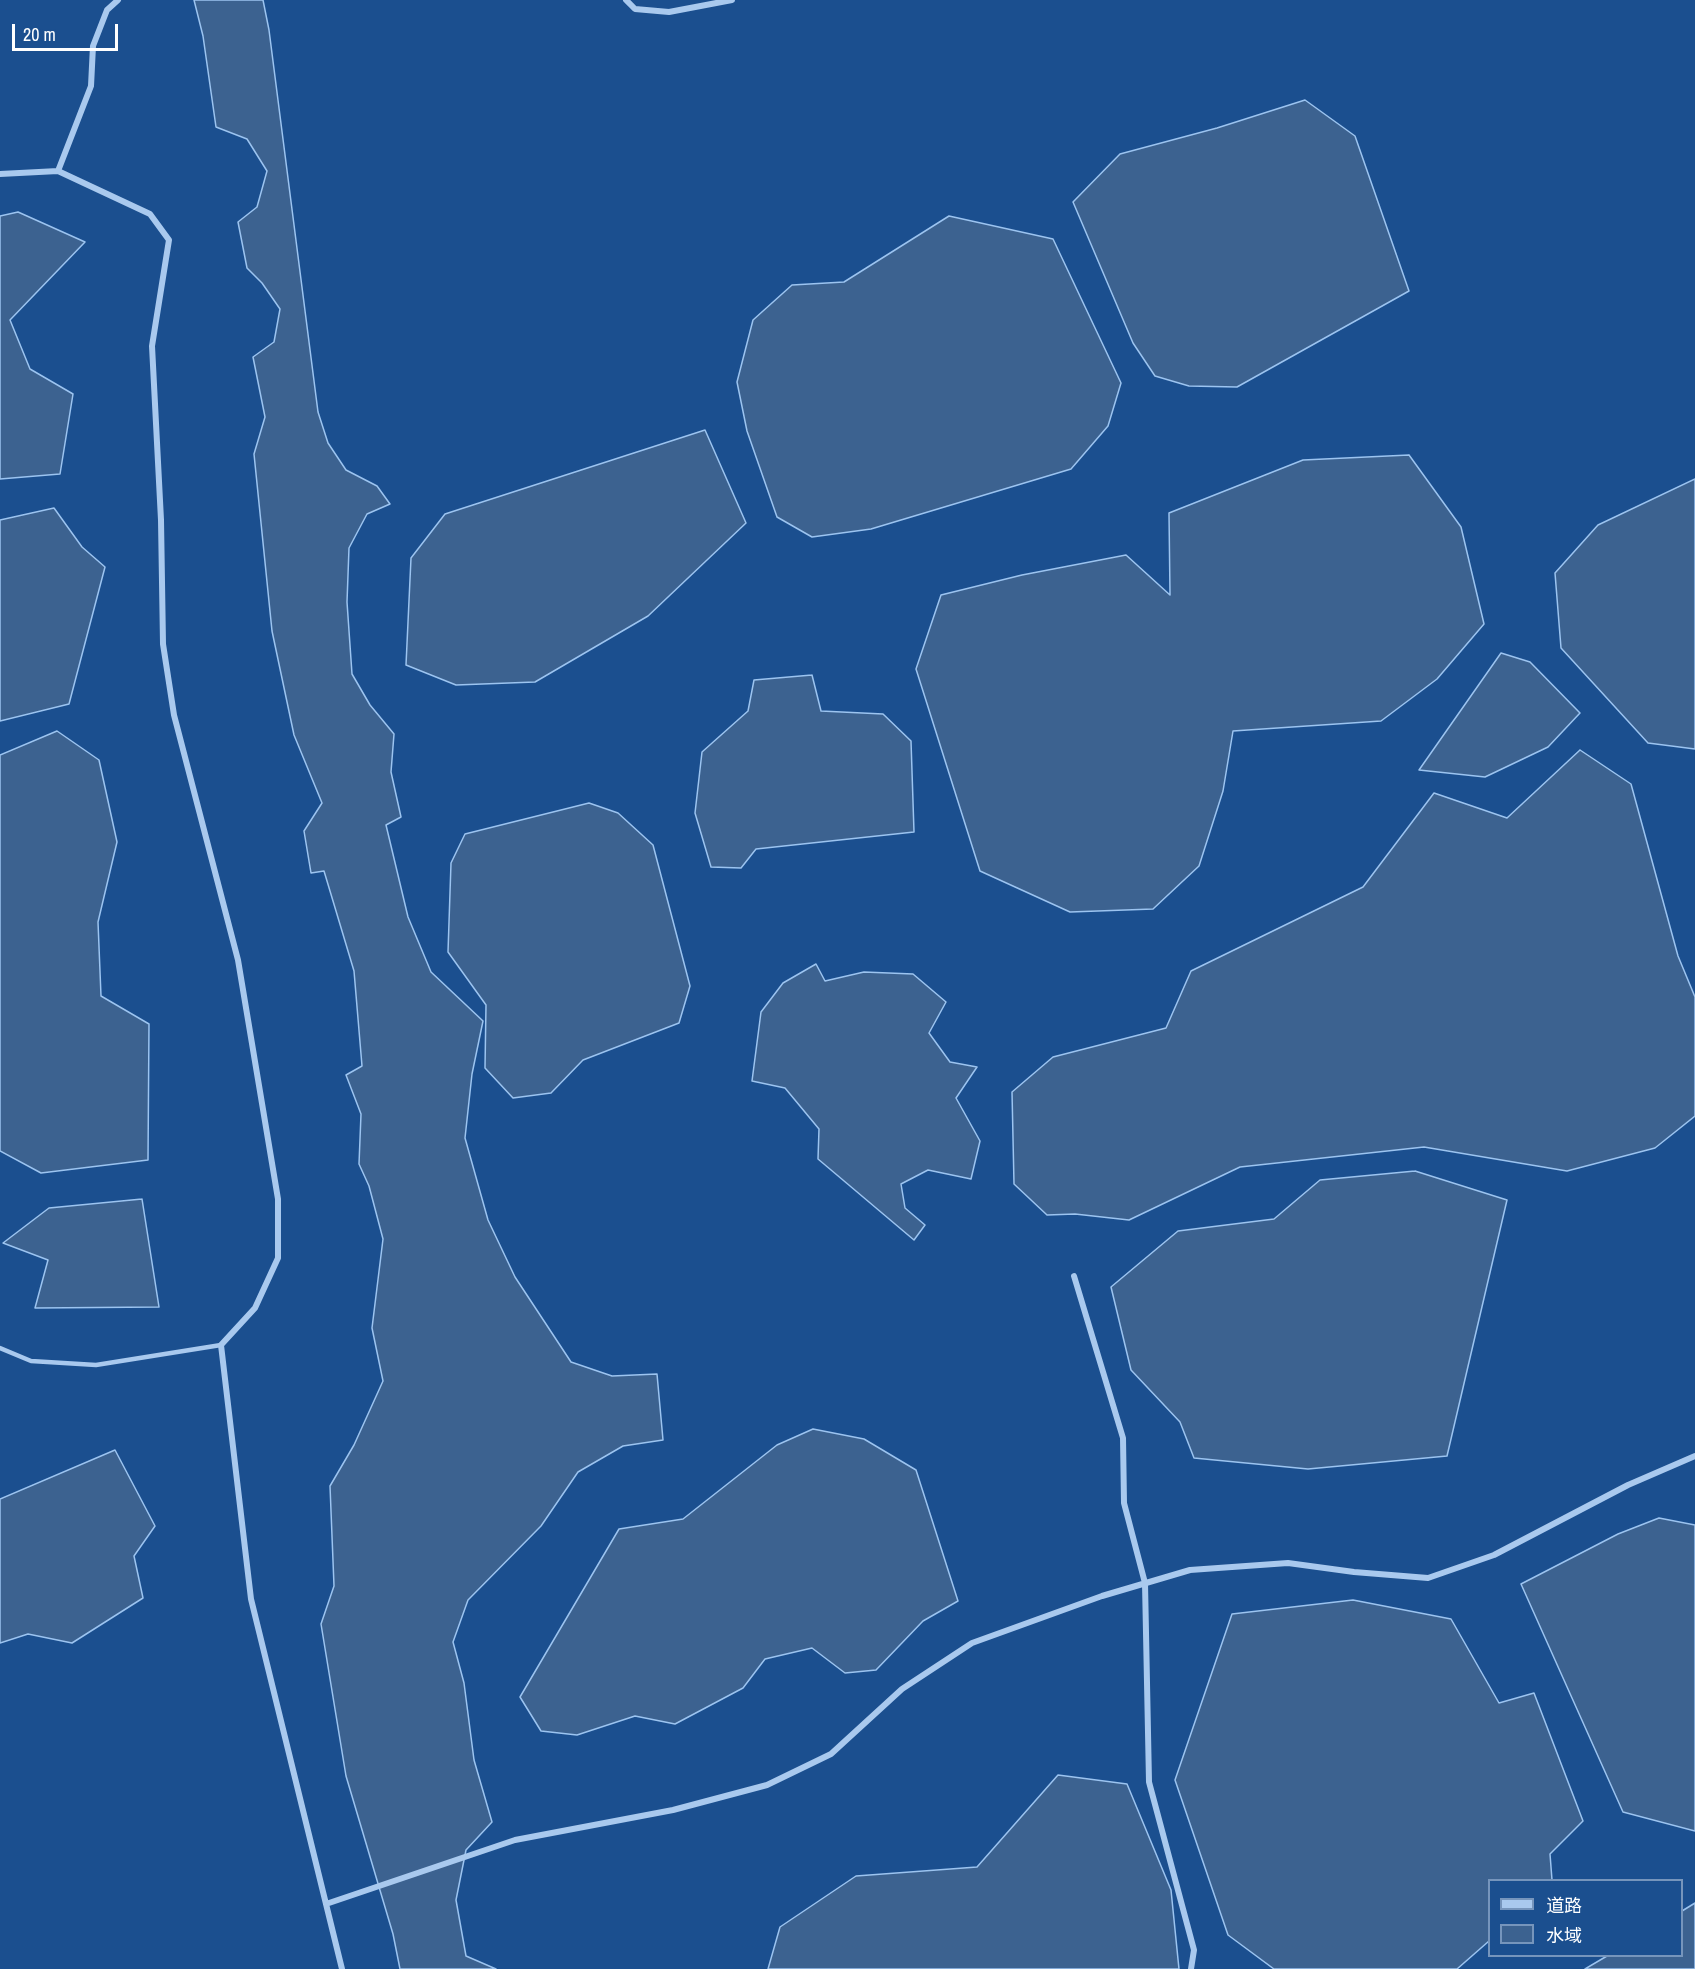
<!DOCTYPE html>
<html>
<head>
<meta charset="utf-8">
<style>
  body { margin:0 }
  #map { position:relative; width:1695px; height:1969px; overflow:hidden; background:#1b4f8f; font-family:"Archivo Narrow","Noto Sans SC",sans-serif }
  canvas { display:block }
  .legend { position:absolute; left:1488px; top:1879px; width:195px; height:78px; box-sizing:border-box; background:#1b4f8f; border:2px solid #7695bc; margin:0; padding:8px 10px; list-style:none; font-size:18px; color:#fff }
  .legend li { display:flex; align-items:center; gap:12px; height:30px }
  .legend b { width:30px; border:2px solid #7695bc }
  .scale { position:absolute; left:12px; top:24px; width:106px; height:27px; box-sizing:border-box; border:3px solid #fff; border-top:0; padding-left:8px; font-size:18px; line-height:21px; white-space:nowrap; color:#fff; -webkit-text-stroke:4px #1b4f8f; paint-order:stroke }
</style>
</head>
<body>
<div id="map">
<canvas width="1695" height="1969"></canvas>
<ul class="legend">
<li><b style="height:8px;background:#a9c9ee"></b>道路</li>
<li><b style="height:16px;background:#3c6290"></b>水域</li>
</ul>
<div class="scale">20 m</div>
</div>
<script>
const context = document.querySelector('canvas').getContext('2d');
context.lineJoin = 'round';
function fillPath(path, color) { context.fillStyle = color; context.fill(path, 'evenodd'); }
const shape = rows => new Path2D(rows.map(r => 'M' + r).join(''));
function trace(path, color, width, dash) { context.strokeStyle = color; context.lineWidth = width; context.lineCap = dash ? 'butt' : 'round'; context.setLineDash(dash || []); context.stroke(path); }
const water = shape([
  [194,0,263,0,269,30,318,412,328,443,346,470,377,486,390,504,367,514,349,548,347,602,352,674,370,705,394,734,391,772,401,817,386,825,408,917,431,972,483,1021,472,1074,465,1138,488,1220,515,1277,571,1362,612,1376,657,1374,663,1440,623,1446,578,1472,541,1526,468,1600,453,1642,464,1683,474,1760,492,1822,466,1850,456,1900,466,1956,496,1969,400,1969,393,1934,346,1776,321,1624,334,1586,330,1486,354,1445,383,1381,372,1328,383,1239,369,1186,359,1164,361,1114,346,1075,362,1066,354,971,324,871,311,873,304,831,322,803,294,735,272,631,254,454,265,417,253,357,274,342,280,309,262,283,247,268,238,222,257,207,267,171,247,139,216,127,203,36,194,0],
  [1305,100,1355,136,1409,291,1237,387,1189,386,1155,376,1133,343,1073,202,1120,154,1217,128,1305,100],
  [18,212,85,242,10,320,30,369,73,394,60,474,0,479,0,216,18,212],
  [949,216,1053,239,1121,383,1108,426,1071,469,871,529,812,537,777,517,747,431,737,382,753,320,792,285,844,282,949,216],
  [705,430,746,523,648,616,535,682,456,685,406,665,411,558,445,514,705,430],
  [1409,455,1461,527,1484,624,1437,679,1381,721,1233,731,1223,791,1199,866,1153,909,1070,912,980,871,916,669,941,595,1022,575,1126,555,1170,595,1169,513,1303,460,1409,455],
  [1695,479,1695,749,1648,743,1561,648,1555,573,1598,525,1695,479],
  [54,508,82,547,105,567,69,704,0,721,0,520,54,508],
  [1501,653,1530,662,1580,713,1548,747,1485,777,1419,770,1501,653],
  [812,675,821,711,883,714,911,741,914,832,756,849,741,868,711,867,695,813,702,752,748,711,754,680,812,675],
  [57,731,99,760,117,842,98,922,101,996,149,1024,148,1160,41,1173,0,1151,0,755,57,731],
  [1580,750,1631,784,1678,956,1695,997,1695,1116,1655,1148,1567,1171,1424,1147,1240,1167,1129,1220,1075,1214,1047,1215,1014,1184,1012,1092,1053,1057,1166,1028,1191,971,1363,887,1434,793,1507,818,1580,750],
  [589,803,618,813,653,845,690,986,679,1023,583,1060,551,1093,513,1098,485,1068,486,1005,448,952,451,863,465,834,589,803],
  [816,964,825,981,864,972,913,974,946,1002,929,1033,950,1062,977,1067,956,1098,980,1141,971,1179,928,1170,901,1184,905,1208,925,1225,914,1240,818,1159,819,1129,785,1088,752,1081,761,1012,783,983,816,964],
  [1415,1171,1507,1200,1447,1456,1308,1469,1194,1458,1180,1422,1131,1370,1111,1287,1178,1231,1274,1219,1320,1180,1415,1171],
  [142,1199,159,1307,35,1308,48,1260,3,1243,49,1208,142,1199],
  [813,1429,864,1439,916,1470,958,1601,923,1621,876,1670,845,1673,812,1648,765,1659,743,1688,675,1724,635,1716,577,1735,541,1731,520,1697,619,1529,683,1519,777,1445,813,1429],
  [115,1450,155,1526,134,1556,143,1598,72,1643,28,1634,0,1643,0,1499,115,1450],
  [1659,1518,1695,1525,1695,1831,1623,1812,1521,1584,1618,1534,1659,1518],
  [1353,1600,1451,1619,1499,1703,1534,1693,1583,1821,1550,1854,1552,1880,1490,1880,1489,1941,1457,1969,1274,1969,1228,1935,1175,1780,1232,1614,1353,1600],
  [1058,1775,1127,1784,1171,1890,1179,1969,768,1969,780,1927,856,1876,977,1867,1058,1775],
  [1695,1903,1695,1969,1585,1969,1607,1956,1682,1956,1682,1911,1695,1903]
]);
fillPath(water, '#3c6290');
trace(water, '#9cc4f0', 1.5);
trace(shape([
  [0,1348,31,1361,96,1365,221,1345]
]), '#a9c9ee', 4.5);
trace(shape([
  [626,0,635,9,669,12,732,0],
  [58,171,91,86,93,46,107,10,118,0],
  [0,174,58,171,150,214,169,240,152,346,161,520,163,644,174,715,238,960,278,1199,278,1258,255,1308,221,1345,251,1599,342,1969],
  [1074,1276,1123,1438,1124,1503,1145,1583,1149,1782,1194,1950,1191,1969],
  [326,1904,515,1840,673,1810,767,1785,831,1754,902,1689,972,1643,1102,1596,1190,1570,1288,1563,1354,1572,1428,1578,1494,1555,1628,1485,1695,1456]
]), '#a9c9ee', 6);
</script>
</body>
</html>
